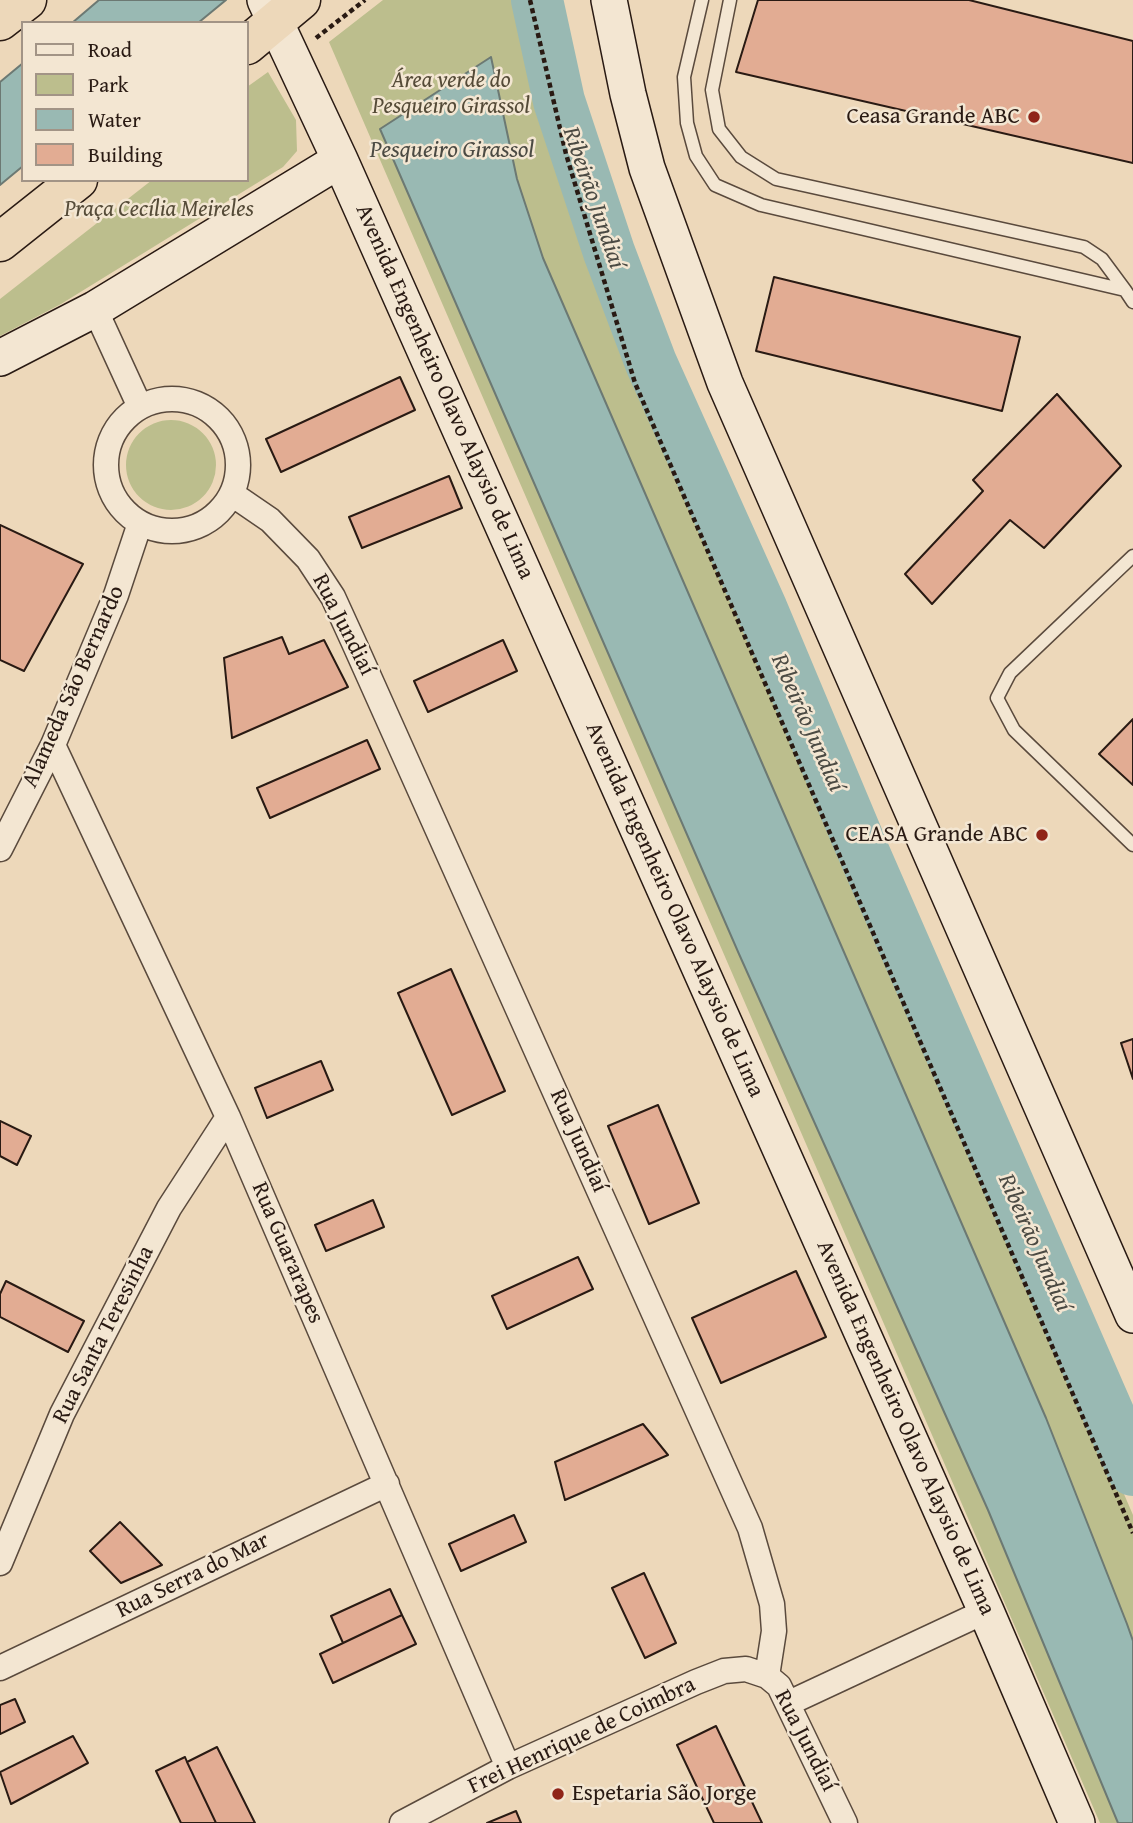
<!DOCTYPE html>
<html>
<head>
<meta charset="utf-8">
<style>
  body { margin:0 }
  #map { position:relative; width:1133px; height:1823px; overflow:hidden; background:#edd8ba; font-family:"Gentium Book Plus",serif }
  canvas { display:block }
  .legend { position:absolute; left:21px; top:21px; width:228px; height:161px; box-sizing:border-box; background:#f3e6d2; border:2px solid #a29486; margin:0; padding:9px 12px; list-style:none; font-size:21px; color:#291a13 }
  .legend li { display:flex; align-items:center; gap:14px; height:35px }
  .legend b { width:35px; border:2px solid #a29486 }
</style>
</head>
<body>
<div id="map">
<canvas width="1133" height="1823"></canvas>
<ul class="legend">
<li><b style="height:9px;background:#f3e6d2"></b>Road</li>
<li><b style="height:19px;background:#bcbe8d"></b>Park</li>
<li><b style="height:19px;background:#99b9b3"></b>Water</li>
<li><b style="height:19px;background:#e2ac93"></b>Building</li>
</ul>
</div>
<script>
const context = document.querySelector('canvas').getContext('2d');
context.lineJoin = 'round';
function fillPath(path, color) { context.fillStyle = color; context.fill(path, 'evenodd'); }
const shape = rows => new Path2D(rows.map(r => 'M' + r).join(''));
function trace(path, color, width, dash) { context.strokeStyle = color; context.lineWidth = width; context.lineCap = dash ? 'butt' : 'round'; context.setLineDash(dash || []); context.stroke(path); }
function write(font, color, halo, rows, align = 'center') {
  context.font = font + ' "Gentium Book Plus",serif'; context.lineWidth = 5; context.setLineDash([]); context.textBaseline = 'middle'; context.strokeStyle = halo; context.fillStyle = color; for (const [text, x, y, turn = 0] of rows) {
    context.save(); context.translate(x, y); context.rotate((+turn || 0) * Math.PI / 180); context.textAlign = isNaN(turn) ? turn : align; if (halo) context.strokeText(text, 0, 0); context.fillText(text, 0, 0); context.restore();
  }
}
fillPath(shape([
  [383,0,522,0,582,236,1133,1515,1133,1823,1100,1823,329,42],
  [268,72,296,120,297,151,283,167,61,304,0,336,0,299,152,180,247,180,247,87],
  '126 465a45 45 0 1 1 90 0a45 45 0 1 1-90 0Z'
]), '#bcbe8d');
const water = shape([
  [99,0,226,0,198,23,72,23,99,0],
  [491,57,517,179,543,258,1046,1418,1127,1624,1133,1641,1133,1823,1118,1823,988,1510,739,954,380,129,491,57],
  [23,63,23,166,0,185,0,82,23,63]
]);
fillPath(water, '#99b9b3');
trace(water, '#6c7973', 2);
trace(shape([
  [537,0,559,101,609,252,651,363,762,610,860,844,1133,1470]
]), '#99b9b3', 52);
const building = shape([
  [758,0,969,0,1133,41,1133,163,736,72,758,0],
  [774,277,1020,337,1002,411,756,351,774,277],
  [400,377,415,410,281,472,266,439,400,377],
  [1057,394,1121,466,1044,548,1010,520,932,604,905,574,983,491,973,480,1057,394],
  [449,476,462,508,362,548,349,517,449,476],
  [0,525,83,564,24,671,0,660,0,525],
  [282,637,289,654,324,640,348,687,232,738,224,658,282,637],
  [503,640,517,671,428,712,414,681,503,640],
  [1133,719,1133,785,1099,754,1133,719],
  [367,740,380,769,270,818,257,788,367,740],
  [451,969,505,1091,452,1115,398,993,451,969],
  [1133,1039,1133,1079,1121,1043,1133,1039],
  [321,1061,333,1090,267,1118,255,1088,321,1061],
  [658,1105,699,1203,649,1224,608,1126,658,1105],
  [0,1121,31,1136,17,1165,0,1156,0,1121],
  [373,1200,384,1227,326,1251,315,1225,373,1200],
  [578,1257,593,1289,507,1329,492,1296,578,1257],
  [796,1271,826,1337,721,1383,692,1318,796,1271],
  [6,1281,84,1321,68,1352,0,1317,0,1294,6,1281],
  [643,1424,668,1455,565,1500,555,1462,643,1424],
  [514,1515,526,1542,461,1571,449,1544,514,1515],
  [120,1522,162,1565,121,1583,90,1551,120,1522],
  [644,1573,676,1643,645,1658,612,1588,644,1573],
  [390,1589,402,1615,343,1643,331,1616,390,1589],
  [402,1615,416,1644,333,1683,320,1654,402,1615],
  [15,1699,25,1722,0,1734,0,1705,15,1699],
  [716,1726,762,1823,714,1823,677,1745,716,1726],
  [73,1736,88,1763,11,1804,0,1772,73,1736],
  [217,1747,255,1823,216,1823,187,1762,217,1747],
  [185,1757,187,1762,216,1823,181,1823,156,1771,185,1757],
  [516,1811,521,1823,487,1823,516,1811]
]);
fillPath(building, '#e2ac93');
trace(building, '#291a13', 2);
const lane = shape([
  [702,0,684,77,687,123,696,156,715,185,761,205,1125,290,1133,302],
  [730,0,712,90,719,129,741,157,776,179,1084,247,1102,259,1125,290],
  [1133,556,1010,673,997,698,1014,730,1133,845]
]);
const street = shape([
  [95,309,140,407],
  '106 465a66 66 0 1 1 132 0a66 66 0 1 1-132 0Z',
  [232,494,270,520,308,559,333,597,354,643,750,1528,772,1604,774,1631,767,1676],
  [53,745,228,1117,508,1767],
  [0,849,53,745,116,595,140,523],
  [0,1563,62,1414,169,1208,228,1117],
  [0,1668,387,1484],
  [789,1703,986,1611],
  [402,1823,508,1767,696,1682,724,1671,746,1669,767,1676,779,1686,845,1823]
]);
const secondary = shape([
  [265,0,340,160,986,1611,1077,1823],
  [609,0,628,94,647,168,725,383,1133,1315],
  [0,358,95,309,340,160]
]);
const highway = shape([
  [0,21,27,0],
  [247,45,301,0],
  [0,242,78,180]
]);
trace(lane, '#5a4a3d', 15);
trace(street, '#5a4a3d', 27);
trace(secondary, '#291a13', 38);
trace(highway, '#291a13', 41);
trace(shape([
  [530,0,566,154,635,383,1133,1533],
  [316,38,365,0]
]), '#291a13', 4.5, [5, 3.5]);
trace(lane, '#f3e6d2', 12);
trace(street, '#f3e6d2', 24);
trace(secondary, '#f3e6d2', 35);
trace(highway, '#edd8ba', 38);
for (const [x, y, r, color] of [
  [1034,117,7,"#8f2418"],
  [1042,835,7,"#8f2418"],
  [558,1794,7,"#8f2418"]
]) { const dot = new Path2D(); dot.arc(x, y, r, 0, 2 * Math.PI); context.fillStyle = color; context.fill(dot); trace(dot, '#f3e6d2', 2.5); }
write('italic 23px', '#554b38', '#f3e6d2', [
  ["Área verde do",451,81],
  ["Pesqueiro Girassol",451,107],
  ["Praça Cecília Meireles",159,210]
]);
write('23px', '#291a13', '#f3e6d2', [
  ["Ceasa Grande ABC",1020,117],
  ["CEASA Grande ABC",1028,835],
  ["Espetaria São Jorge",572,1794,"left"]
], 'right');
write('23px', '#291a13', '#f3e6d2', [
  ["Avenida Engenheiro Olavo Alaysio de Lima",444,392,66],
  ["Rua Jundiaí",343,625,63],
  ["Alameda São Bernardo",74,687,-66],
  ["Avenida Engenheiro Olavo Alaysio de Lima",674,910,66],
  ["Rua Jundiaí",578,1141,66],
  ["Rua Guararapes",287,1253,67],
  ["Rua Santa Teresinha",104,1335,-63],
  ["Avenida Engenheiro Olavo Alaysio de Lima",905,1428,66],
  ["Rua Serra do Mar",193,1576,-26],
  ["Frei Henrique de Coimbra",582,1736,-25],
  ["Rua Jundiaí",805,1741,63]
]);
write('italic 24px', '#4b4a43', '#f3e6d2', [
  ["Pesqueiro Girassol",452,151],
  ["Ribeirão Jundiaí",593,198,71],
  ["Ribeirão Jundiaí",807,723,66],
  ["Ribeirão Jundiaí",1034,1243,66]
]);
</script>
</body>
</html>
